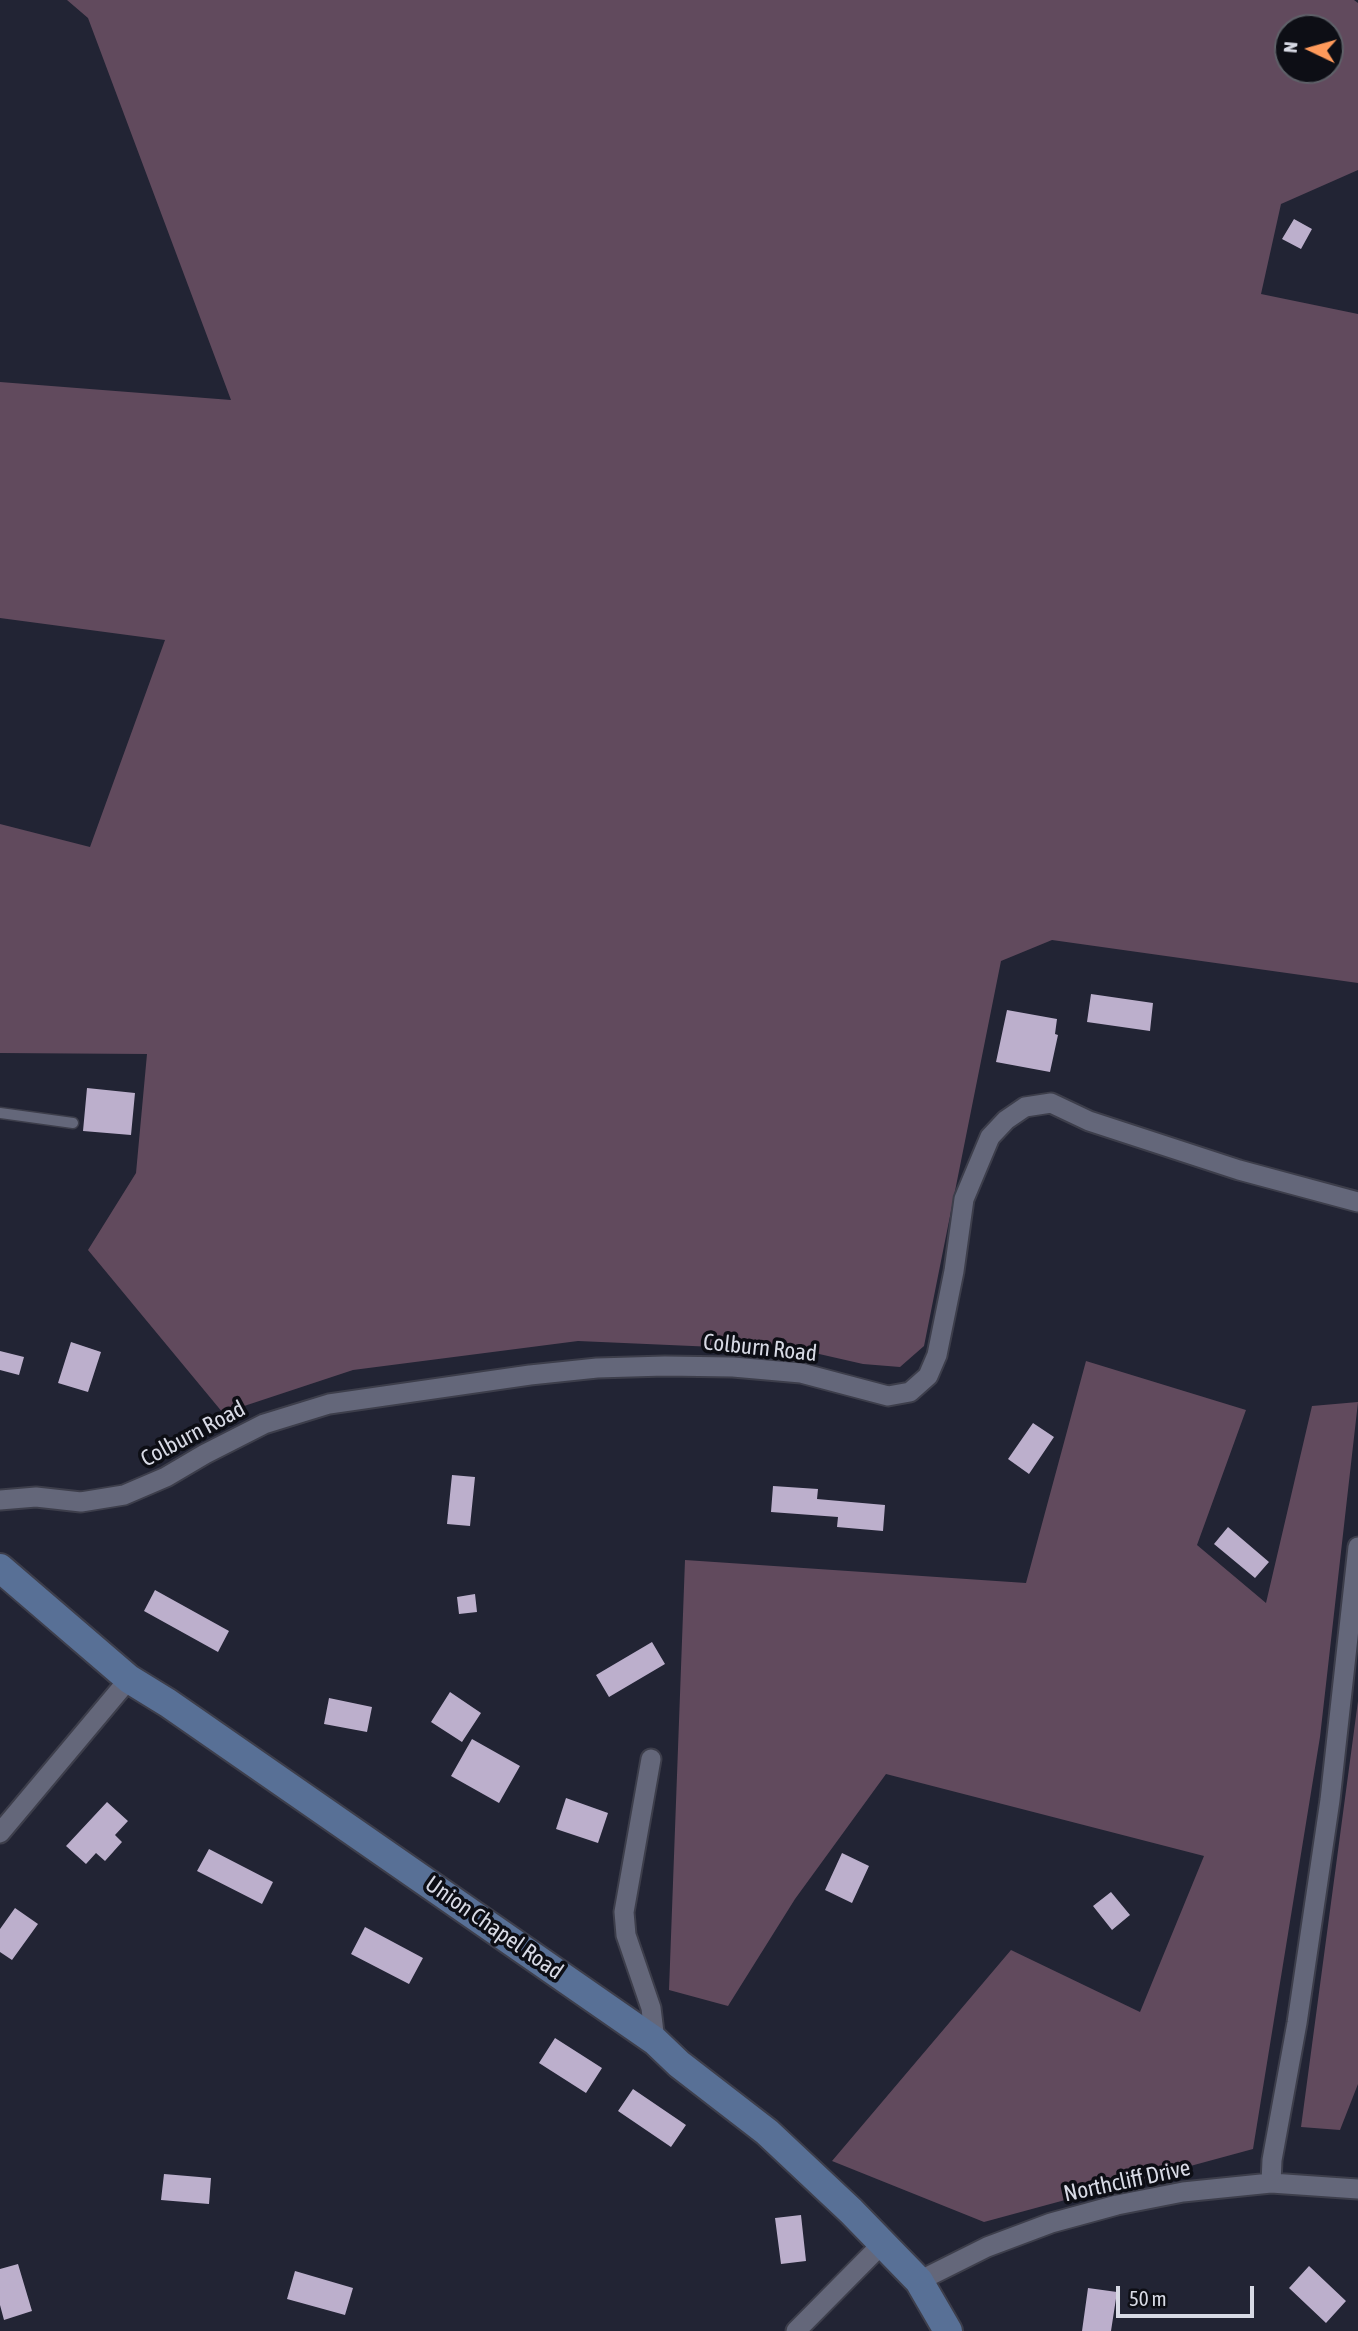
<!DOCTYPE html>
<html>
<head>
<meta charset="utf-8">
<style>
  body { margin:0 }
  #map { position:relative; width:1358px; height:2331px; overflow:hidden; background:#222434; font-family:"Asap Condensed",sans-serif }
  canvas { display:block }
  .north { position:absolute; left:1274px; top:14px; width:70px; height:70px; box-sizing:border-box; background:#0d0e15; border:2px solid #5e6068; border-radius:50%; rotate:275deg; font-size:19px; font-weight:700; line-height:28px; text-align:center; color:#d8dae5 }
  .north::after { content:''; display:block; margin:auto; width:24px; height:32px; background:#ff9a5b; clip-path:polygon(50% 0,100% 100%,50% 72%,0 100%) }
  .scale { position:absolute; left:1116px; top:2286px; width:138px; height:32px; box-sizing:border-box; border:4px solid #d8dae5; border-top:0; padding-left:9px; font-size:21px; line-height:24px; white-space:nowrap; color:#d8dae5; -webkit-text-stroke:5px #0d0e15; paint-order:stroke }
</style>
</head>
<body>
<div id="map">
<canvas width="1358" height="2331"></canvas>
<div class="north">N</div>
<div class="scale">50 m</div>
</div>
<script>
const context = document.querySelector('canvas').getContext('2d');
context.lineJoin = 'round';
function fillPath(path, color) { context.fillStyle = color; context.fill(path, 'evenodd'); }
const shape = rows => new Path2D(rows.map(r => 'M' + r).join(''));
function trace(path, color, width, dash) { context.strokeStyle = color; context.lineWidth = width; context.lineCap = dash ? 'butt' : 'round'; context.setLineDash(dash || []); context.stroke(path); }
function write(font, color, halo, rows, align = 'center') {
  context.font = font + ' "Asap Condensed",sans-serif'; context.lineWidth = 7; context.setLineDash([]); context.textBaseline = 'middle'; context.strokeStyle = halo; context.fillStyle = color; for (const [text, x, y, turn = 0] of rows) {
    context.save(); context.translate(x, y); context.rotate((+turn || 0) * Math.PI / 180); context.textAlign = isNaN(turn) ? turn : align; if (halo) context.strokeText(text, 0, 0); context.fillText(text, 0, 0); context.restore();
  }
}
fillPath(shape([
  [67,0,1354,0,1358,3,1358,170,1281,204,1261,294,1358,314,1358,983,1052,940,1001,961,924,1346,900,1367,863,1364,806,1351,578,1341,353,1370,223,1413,88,1250,136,1173,147,1054,0,1053,0,824,90,847,165,640,0,618,0,382,231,400,88,18],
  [1330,28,1330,70,1288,70,1288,28],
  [1086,1361,1246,1410,1197,1545,1266,1603,1312,1406,1358,1402,1320,1737,1253,2149,984,2222,832,2161,1011,1950,1140,2012,1204,1856,886,1774,795,1899,728,2006,669,1990,685,1560,1026,1583],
  [1358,1701,1358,2084,1340,2130,1301,2127]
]), '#614a5d');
fillPath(shape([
  [1294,219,1312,229,1301,249,1282,239],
  [1091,994,1153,1003,1150,1031,1087,1022],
  [1007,1010,1057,1019,1055,1034,1058,1035,1050,1072,996,1062],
  [87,1088,135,1093,131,1135,83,1131],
  [71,1342,101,1352,88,1392,58,1383],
  [0,1351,24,1357,19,1375,0,1370],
  [1033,1423,1054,1437,1029,1474,1008,1459],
  [452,1475,475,1477,470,1526,447,1524],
  [773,1486,818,1489,817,1499,885,1505,883,1531,837,1527,838,1517,771,1512],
  [1228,1527,1269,1562,1255,1578,1214,1544],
  [155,1590,229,1631,218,1652,144,1611],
  [475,1594,477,1612,459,1614,457,1597],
  [652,1642,665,1664,609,1697,596,1675],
  [450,1692,481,1713,462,1742,431,1722],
  [329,1698,372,1707,367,1732,324,1724],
  [472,1739,520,1766,499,1803,451,1776],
  [566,1798,608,1813,598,1843,556,1829],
  [107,1802,128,1821,115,1835,122,1842,105,1861,96,1853,86,1864,66,1846],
  [209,1849,273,1882,262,1904,197,1871],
  [842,1853,869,1866,852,1903,825,1890],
  [1111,1892,1130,1915,1112,1930,1093,1906],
  [15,1908,38,1924,12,1960,0,1952,0,1929],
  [365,1927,423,1958,409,1984,351,1954],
  [555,2038,602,2068,586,2093,539,2063],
  [633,2089,686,2125,671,2147,618,2111],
  [164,2174,211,2178,209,2204,161,2200],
  [801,2215,806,2261,781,2264,775,2218],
  [18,2264,32,2311,4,2320,0,2305,0,2269],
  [1309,2266,1346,2301,1326,2323,1289,2288],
  [295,2271,353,2288,345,2315,287,2299],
  [1088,2288,1117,2292,1111,2331,1082,2331]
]), '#bcafcc');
const lane = shape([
  [0,1113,73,1123]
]);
const street = shape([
  [0,1500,36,1497,81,1502,124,1495,166,1477,205,1454,264,1424,329,1404,530,1375,597,1368,665,1366,733,1367,801,1373,888,1396,910,1392,928,1376,937,1355,954,1271,964,1199,990,1137,1006,1120,1025,1107,1051,1103,1089,1121,1239,1170,1358,1202],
  [651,1759,624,1912,626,1935,651,2008,655,2041],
  [0,1833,129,1679],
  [1271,2183,1272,2160,1297,2023,1330,1800,1358,1547],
  [919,2281,987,2247,1051,2223,1117,2205,1183,2192,1271,2183,1358,2189],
  [796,2331,882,2244]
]);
const secondary = shape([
  [0,1568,129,1679,168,1703,655,2041,679,2064,767,2132,851,2211,919,2281,948,2331]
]);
trace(lane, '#3d3e4b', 13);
trace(street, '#3d3e4b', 23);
trace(secondary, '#3d3e4b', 32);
trace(lane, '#64677a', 10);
trace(street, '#64677a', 19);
trace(secondary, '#587096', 28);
write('23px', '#d8dae5', '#0d0e15', [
  ["Colburn Road",760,1348,6],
  ["Colburn Road",193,1434,-28],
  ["Union Chapel Road",494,1928,35],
  ["Northcliff Drive",1127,2181,-12]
]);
</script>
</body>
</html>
